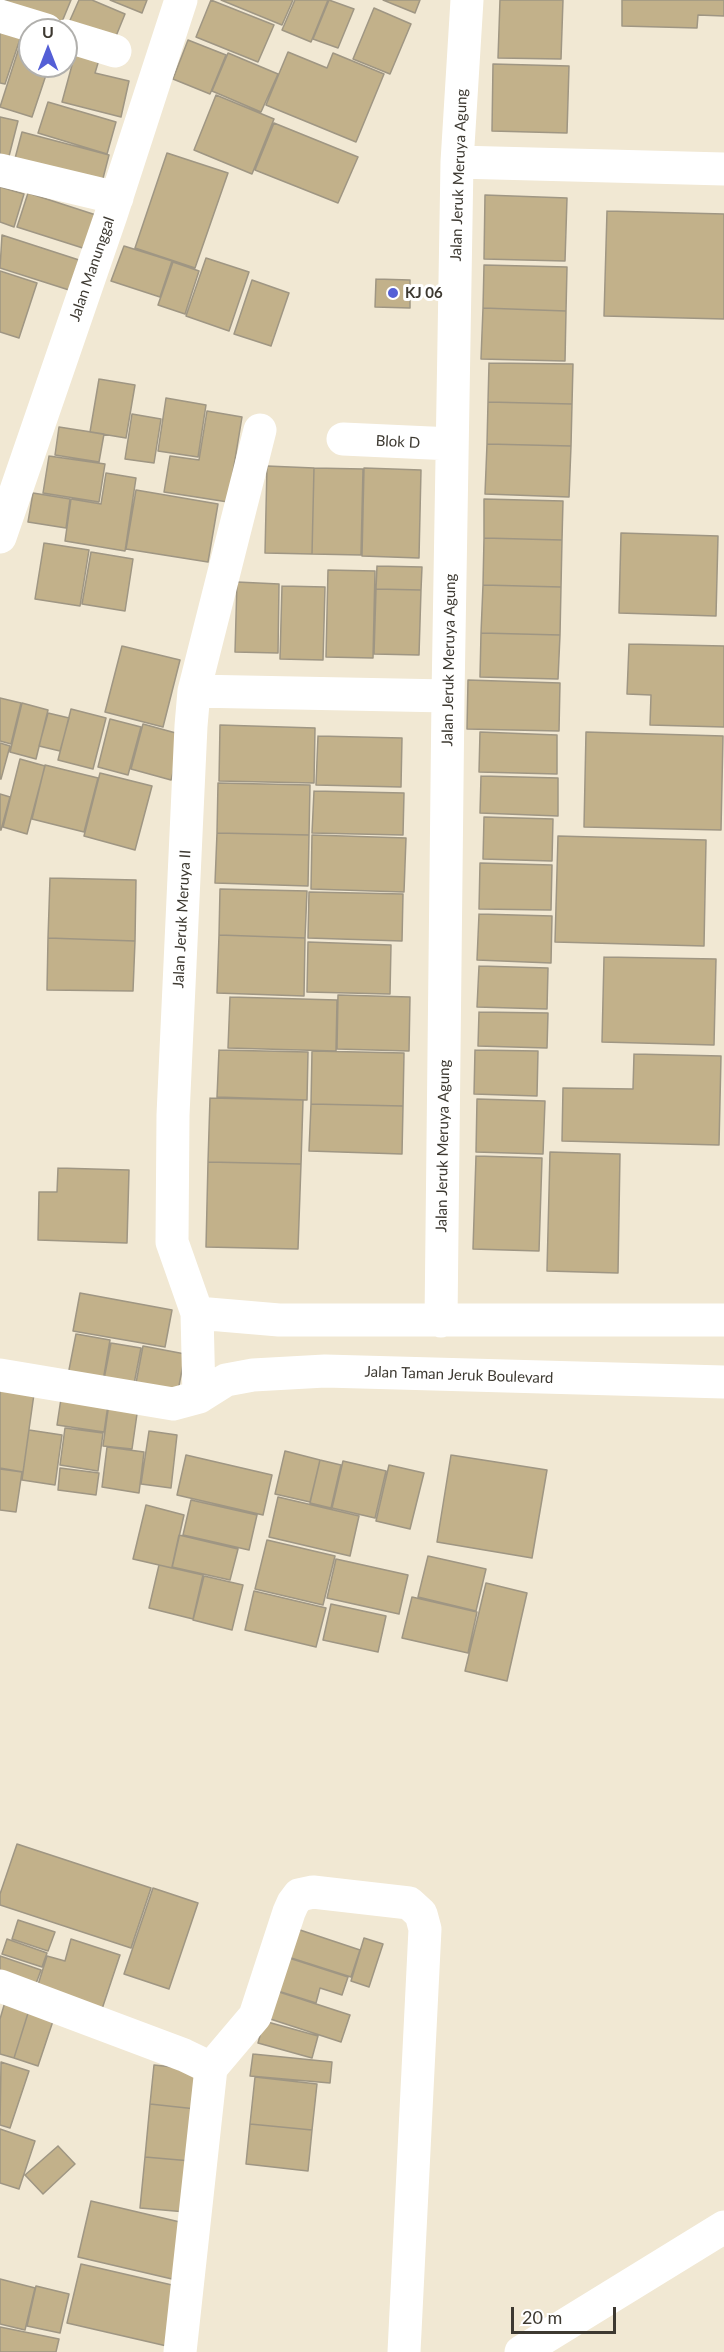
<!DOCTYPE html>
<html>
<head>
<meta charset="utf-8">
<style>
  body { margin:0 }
  #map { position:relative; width:724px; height:2352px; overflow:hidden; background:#f1e8d3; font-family:Lato,sans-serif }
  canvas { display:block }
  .north { position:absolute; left:18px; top:18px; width:60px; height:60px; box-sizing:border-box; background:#fff; border:2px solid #b1b0ad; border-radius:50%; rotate:0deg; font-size:16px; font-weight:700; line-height:24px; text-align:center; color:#3d3931 }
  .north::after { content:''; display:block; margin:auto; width:21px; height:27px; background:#545fd6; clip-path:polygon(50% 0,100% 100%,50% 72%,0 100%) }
  .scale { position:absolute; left:511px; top:2307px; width:105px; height:27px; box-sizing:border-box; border:3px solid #3d3931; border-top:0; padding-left:8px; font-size:18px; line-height:21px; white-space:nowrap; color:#3d3931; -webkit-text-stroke:4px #fff; paint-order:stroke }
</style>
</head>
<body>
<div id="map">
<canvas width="724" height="2352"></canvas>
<div class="north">U</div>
<div class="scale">20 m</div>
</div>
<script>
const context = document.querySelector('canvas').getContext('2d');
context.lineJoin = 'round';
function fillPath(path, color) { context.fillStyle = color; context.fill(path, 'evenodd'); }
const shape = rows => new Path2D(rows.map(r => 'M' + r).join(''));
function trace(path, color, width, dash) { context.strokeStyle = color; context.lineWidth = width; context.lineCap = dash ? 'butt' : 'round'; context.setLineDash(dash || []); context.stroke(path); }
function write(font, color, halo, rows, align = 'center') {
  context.font = font + ' Lato,sans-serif'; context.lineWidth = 6; context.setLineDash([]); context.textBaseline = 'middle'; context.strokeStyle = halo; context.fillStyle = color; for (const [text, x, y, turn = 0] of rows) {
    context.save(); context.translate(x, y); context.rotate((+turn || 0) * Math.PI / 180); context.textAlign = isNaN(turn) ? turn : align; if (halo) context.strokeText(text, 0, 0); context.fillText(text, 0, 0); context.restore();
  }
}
const building = shape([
  [0,0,71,0,59,29,0,5,0,0],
  [79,0,92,0,125,14,112,46,67,27,79,0],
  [110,0,147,0,142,13,110,0],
  [211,0,274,25,258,62,196,37,211,0],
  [221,0,293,0,282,25,221,0],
  [295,0,328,0,311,42,282,30,295,0],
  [329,0,354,9,338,48,313,39,329,0],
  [383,0,420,0,415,13,383,0],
  [500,0,563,0,561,59,498,58,500,0],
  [622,0,724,0,724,16,698,15,697,28,622,26,622,0],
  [374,8,411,24,390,74,353,59,374,8],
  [0,22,23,30,5,84,0,83,0,22],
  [25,29,30,31,30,66,49,66,32,117,0,107,25,29],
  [188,40,226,55,210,94,173,79,188,40],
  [78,43,102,50,95,73,129,81,121,117,62,102,78,43],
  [288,52,327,68,333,53,384,74,356,142,266,105,288,52],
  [228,53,278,74,261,112,212,91,228,53],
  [493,64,569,66,567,133,492,131,493,64],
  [216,95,274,119,252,174,194,150,216,95],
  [48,102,116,122,107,154,38,133,48,102],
  [0,117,18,121,7,164,0,162,0,117],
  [274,123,358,157,338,203,255,170,274,123],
  [22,132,109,155,100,190,13,166,22,132],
  [167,153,228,173,195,268,135,248,167,153],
  [0,187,24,194,14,227,0,222,0,187],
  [28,193,99,216,89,250,17,227,28,193],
  [485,195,567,198,565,261,484,259,485,195],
  [607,211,724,214,724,319,604,316,607,211],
  [2,235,79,260,69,290,0,268,2,235],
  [124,246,172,261,160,297,111,281,124,246],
  [206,258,249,272,229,331,186,316,206,258],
  [173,262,199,271,185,314,158,305,173,262],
  [484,265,567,267,566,311,483,308,484,265],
  [0,271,37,283,19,338,0,332,0,271],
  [376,279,410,280,410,308,375,307,376,279],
  [252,280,289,293,271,346,234,334,252,280],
  [483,308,566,311,565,361,481,359,483,308],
  [489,363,573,364,572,404,488,402,489,363],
  [99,379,135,385,126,438,90,432,99,379],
  [166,398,206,405,198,457,158,451,166,398],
  [488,402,572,404,571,446,487,444,488,402],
  [207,411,242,417,228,502,164,492,170,456,199,460,207,411],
  [132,414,161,419,154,463,125,459,132,414],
  [59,427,104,434,99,462,55,455,59,427],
  [487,444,571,446,569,497,485,494,487,444],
  [49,456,105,464,99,502,43,493,49,456],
  [267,466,314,468,312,554,265,553,267,466],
  [314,468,363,469,361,555,312,554,314,468],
  [364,468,421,470,419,558,362,556,364,468],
  [106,473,136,478,125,551,65,541,71,499,101,504,106,473],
  [136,490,218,504,208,562,126,549,136,490],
  [33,493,70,499,66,528,28,522,33,493],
  [484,499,563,501,562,540,484,538,484,499],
  [621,533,718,536,716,616,619,613,621,533],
  [484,538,562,540,561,587,483,585,484,538],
  [44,543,89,550,80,606,35,599,44,543],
  [91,552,133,559,125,611,82,604,91,552],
  [377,566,422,567,421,590,376,589,377,566],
  [328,570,375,571,373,658,326,657,328,570],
  [237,582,279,584,278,653,235,652,237,582],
  [483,585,561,587,560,635,481,633,483,585],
  [282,586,325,587,323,660,280,659,282,586],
  [376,589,421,590,419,655,374,654,376,589],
  [481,633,560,635,558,679,480,677,481,633],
  [629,644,724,646,724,727,650,725,651,695,627,694,629,644],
  [122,646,180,660,163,727,105,712,122,646],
  [468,680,560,683,559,731,467,729,468,680],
  [0,698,21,703,11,744,0,741,0,698],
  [22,703,48,710,36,759,10,752,22,703],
  [71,709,106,718,93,769,58,760,71,709],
  [48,713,69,718,60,751,39,746,48,713],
  [110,719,141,727,128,775,98,767,110,719],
  [143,724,183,735,171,780,131,769,143,724],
  [220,725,315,728,314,783,219,781,220,725],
  [480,732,557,735,557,774,479,772,480,732],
  [586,732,723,736,721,830,584,827,586,732],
  [318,736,402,738,401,787,316,785,318,736],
  [0,743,10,746,1,779,0,779,0,743],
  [20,759,45,766,27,834,3,827,20,759],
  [45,765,98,778,84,832,32,819,45,765],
  [100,773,152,786,135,850,84,836,100,773],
  [481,776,558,778,558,816,480,813,481,776],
  [218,783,310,785,309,835,217,833,218,783],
  [314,791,404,793,403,835,312,833,314,791],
  [0,794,10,797,1,830,0,830,0,794],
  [484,817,553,819,552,861,483,859,484,817],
  [217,833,309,835,308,886,215,883,217,833],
  [312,835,406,838,404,892,311,889,312,835],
  [558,836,706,840,704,946,555,942,558,836],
  [480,863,552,865,551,910,479,909,480,863],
  [50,878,136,880,135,941,48,938,50,878],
  [220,889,307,891,305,938,219,935,220,889],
  [309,892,403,894,402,941,308,938,309,892],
  [479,914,552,916,551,963,477,960,479,914],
  [219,935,305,938,304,996,217,993,219,935],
  [48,938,135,941,133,991,47,990,48,938],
  [308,942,391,945,390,994,307,992,308,942],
  [604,957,716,959,714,1045,602,1042,604,957],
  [479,966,548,968,547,1009,477,1007,479,966],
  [338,995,410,997,409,1051,337,1049,338,995],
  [230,997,337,1000,336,1051,228,1048,230,997],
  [479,1012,548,1013,547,1048,478,1046,479,1012],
  [219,1050,308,1052,307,1100,217,1097,219,1050],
  [475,1050,538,1051,537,1096,474,1094,475,1050],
  [312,1051,404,1053,403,1106,311,1104,312,1051],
  [634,1054,721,1056,719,1145,562,1141,563,1088,633,1089,634,1054],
  [210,1098,303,1100,301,1164,208,1162,210,1098],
  [477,1099,545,1101,543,1154,476,1152,477,1099],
  [311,1104,403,1106,402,1154,309,1151,311,1104],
  [550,1152,620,1154,618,1273,547,1271,550,1152],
  [476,1156,542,1158,539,1251,473,1249,476,1156],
  [208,1162,301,1164,298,1249,206,1247,208,1162],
  [58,1168,129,1170,127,1243,38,1240,39,1192,57,1192,58,1168],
  [80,1293,172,1310,165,1347,73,1331,80,1293],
  [76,1334,110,1340,103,1381,68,1375,76,1334],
  [111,1343,141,1348,134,1384,104,1379,111,1343],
  [143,1346,185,1354,178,1391,136,1383,143,1346],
  [0,1389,34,1394,23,1472,0,1468,0,1389],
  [62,1392,109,1398,104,1432,57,1425,62,1392],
  [109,1403,138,1407,132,1449,103,1446,109,1403],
  [65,1428,103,1433,98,1471,60,1465,65,1428],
  [29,1430,62,1435,55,1485,22,1480,29,1430],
  [149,1431,177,1435,171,1488,141,1484,149,1431],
  [107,1447,144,1452,139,1493,102,1487,107,1447],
  [285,1451,320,1460,310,1502,275,1494,285,1451],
  [186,1455,272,1475,263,1515,177,1495,186,1455],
  [451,1455,547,1470,532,1558,437,1542,451,1455],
  [320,1460,341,1465,331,1508,310,1503,320,1460],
  [343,1461,386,1471,375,1518,332,1508,343,1461],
  [389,1465,424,1473,410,1529,376,1521,389,1465],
  [60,1468,99,1473,96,1495,58,1490,60,1468],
  [0,1469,22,1472,16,1512,0,1510,0,1469],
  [278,1497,359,1516,350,1556,269,1537,278,1497],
  [191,1500,257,1515,249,1550,183,1535,191,1500],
  [146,1505,184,1515,172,1568,133,1559,146,1505],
  [179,1535,238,1549,230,1580,172,1567,179,1535],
  [267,1540,335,1556,323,1605,255,1589,267,1540],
  [428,1556,486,1569,476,1611,418,1597,428,1556],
  [336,1559,408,1575,399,1614,327,1598,336,1559],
  [159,1565,203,1575,193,1619,149,1608,159,1565],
  [204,1576,243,1585,232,1630,193,1620,204,1576],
  [486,1583,527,1593,507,1681,465,1671,486,1583],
  [254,1591,326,1608,316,1647,245,1630,254,1591],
  [412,1597,477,1612,468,1653,402,1638,412,1597],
  [331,1604,386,1616,378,1652,323,1640,331,1604],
  [17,1844,151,1888,131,1948,0,1905,0,1894,17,1844],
  [153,1888,198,1903,169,1989,124,1974,153,1888],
  [18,1920,55,1932,48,1951,12,1939,18,1920],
  [294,1928,360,1950,351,1977,285,1956,294,1928],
  [364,1938,383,1944,369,1987,351,1981,364,1938],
  [7,1939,47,1953,42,1967,2,1954,7,1939],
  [71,1939,120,1955,102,2009,37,1988,47,1956,65,1961,71,1939],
  [0,1956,41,1970,33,1992,0,1982,0,1956],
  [289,1958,348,1977,342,1995,320,1988,316,2003,278,1991,289,1958],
  [270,1989,350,2015,341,2042,261,2016,270,1989],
  [5,2002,29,2010,14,2058,0,2054,0,2019,5,2002],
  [29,2010,54,2018,38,2066,14,2058,29,2010],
  [264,2021,318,2036,312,2058,258,2043,264,2021],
  [253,2054,332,2062,330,2083,250,2076,253,2054],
  [1,2062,29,2071,10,2128,0,2125,1,2062],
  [154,2065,200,2070,196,2109,150,2104,154,2065],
  [255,2077,317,2084,312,2130,250,2124,255,2077],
  [150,2104,196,2109,191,2161,145,2157,150,2104],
  [250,2124,312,2130,308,2171,246,2164,250,2124],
  [0,2129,35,2141,19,2189,0,2183,0,2129],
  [58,2146,75,2164,43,2194,25,2175,58,2146],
  [145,2157,191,2161,186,2212,140,2208,145,2157],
  [91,2201,184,2223,172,2279,78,2257,91,2201],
  [81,2264,185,2288,171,2347,67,2323,81,2264],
  [0,2279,35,2288,25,2330,0,2324,0,2279],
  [36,2286,69,2294,60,2333,27,2326,36,2286],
  [0,2327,59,2339,56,2352,0,2352,0,2327]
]);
fillPath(building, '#c2b18a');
trace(building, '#9f9683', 1.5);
trace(shape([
  [0,16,46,30],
  [66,36,115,51],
  [457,162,724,169],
  [0,170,117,198],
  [343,439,452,444],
  [0,537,111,215,181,0],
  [194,691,448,696],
  [197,1313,279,1320,724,1320],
  [441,1321,448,696,457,162,467,0],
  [0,1375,173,1404,199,1397,226,1380,253,1375,325,1371,724,1382],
  [199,1397,197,1313,172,1242,173,1115,191,726,194,691,260,430],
  [0,1986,184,2055,211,2068,180,2352],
  [211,2068,255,2016,289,1912,293,1903,299,1895,313,1892,409,1903,421,1914,425,1929,404,2352],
  [521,2352,724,2227]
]), '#fff', 33);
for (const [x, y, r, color] of [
  [393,293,6,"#545fd6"]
]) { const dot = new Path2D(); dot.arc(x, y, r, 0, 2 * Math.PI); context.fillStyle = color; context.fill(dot); trace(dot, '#fff', 2); }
write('15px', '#3d3931', '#fff', [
  ["Jalan Jeruk Meruya Agung",459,175,-88],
  ["Jalan Manunggal",92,269,-71],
  ["Blok D",398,442,3],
  ["Jalan Jeruk Meruya Agung",449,660,-89],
  ["Jalan Jeruk Meruya II",182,919,-87],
  ["Jalan Jeruk Meruya Agung",443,1146,-89],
  ["Jalan Taman Jeruk Boulevard",459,1375,2]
]);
write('bold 15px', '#3d3931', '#fff', [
  ["KJ 06",405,293]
], 'left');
</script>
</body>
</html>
